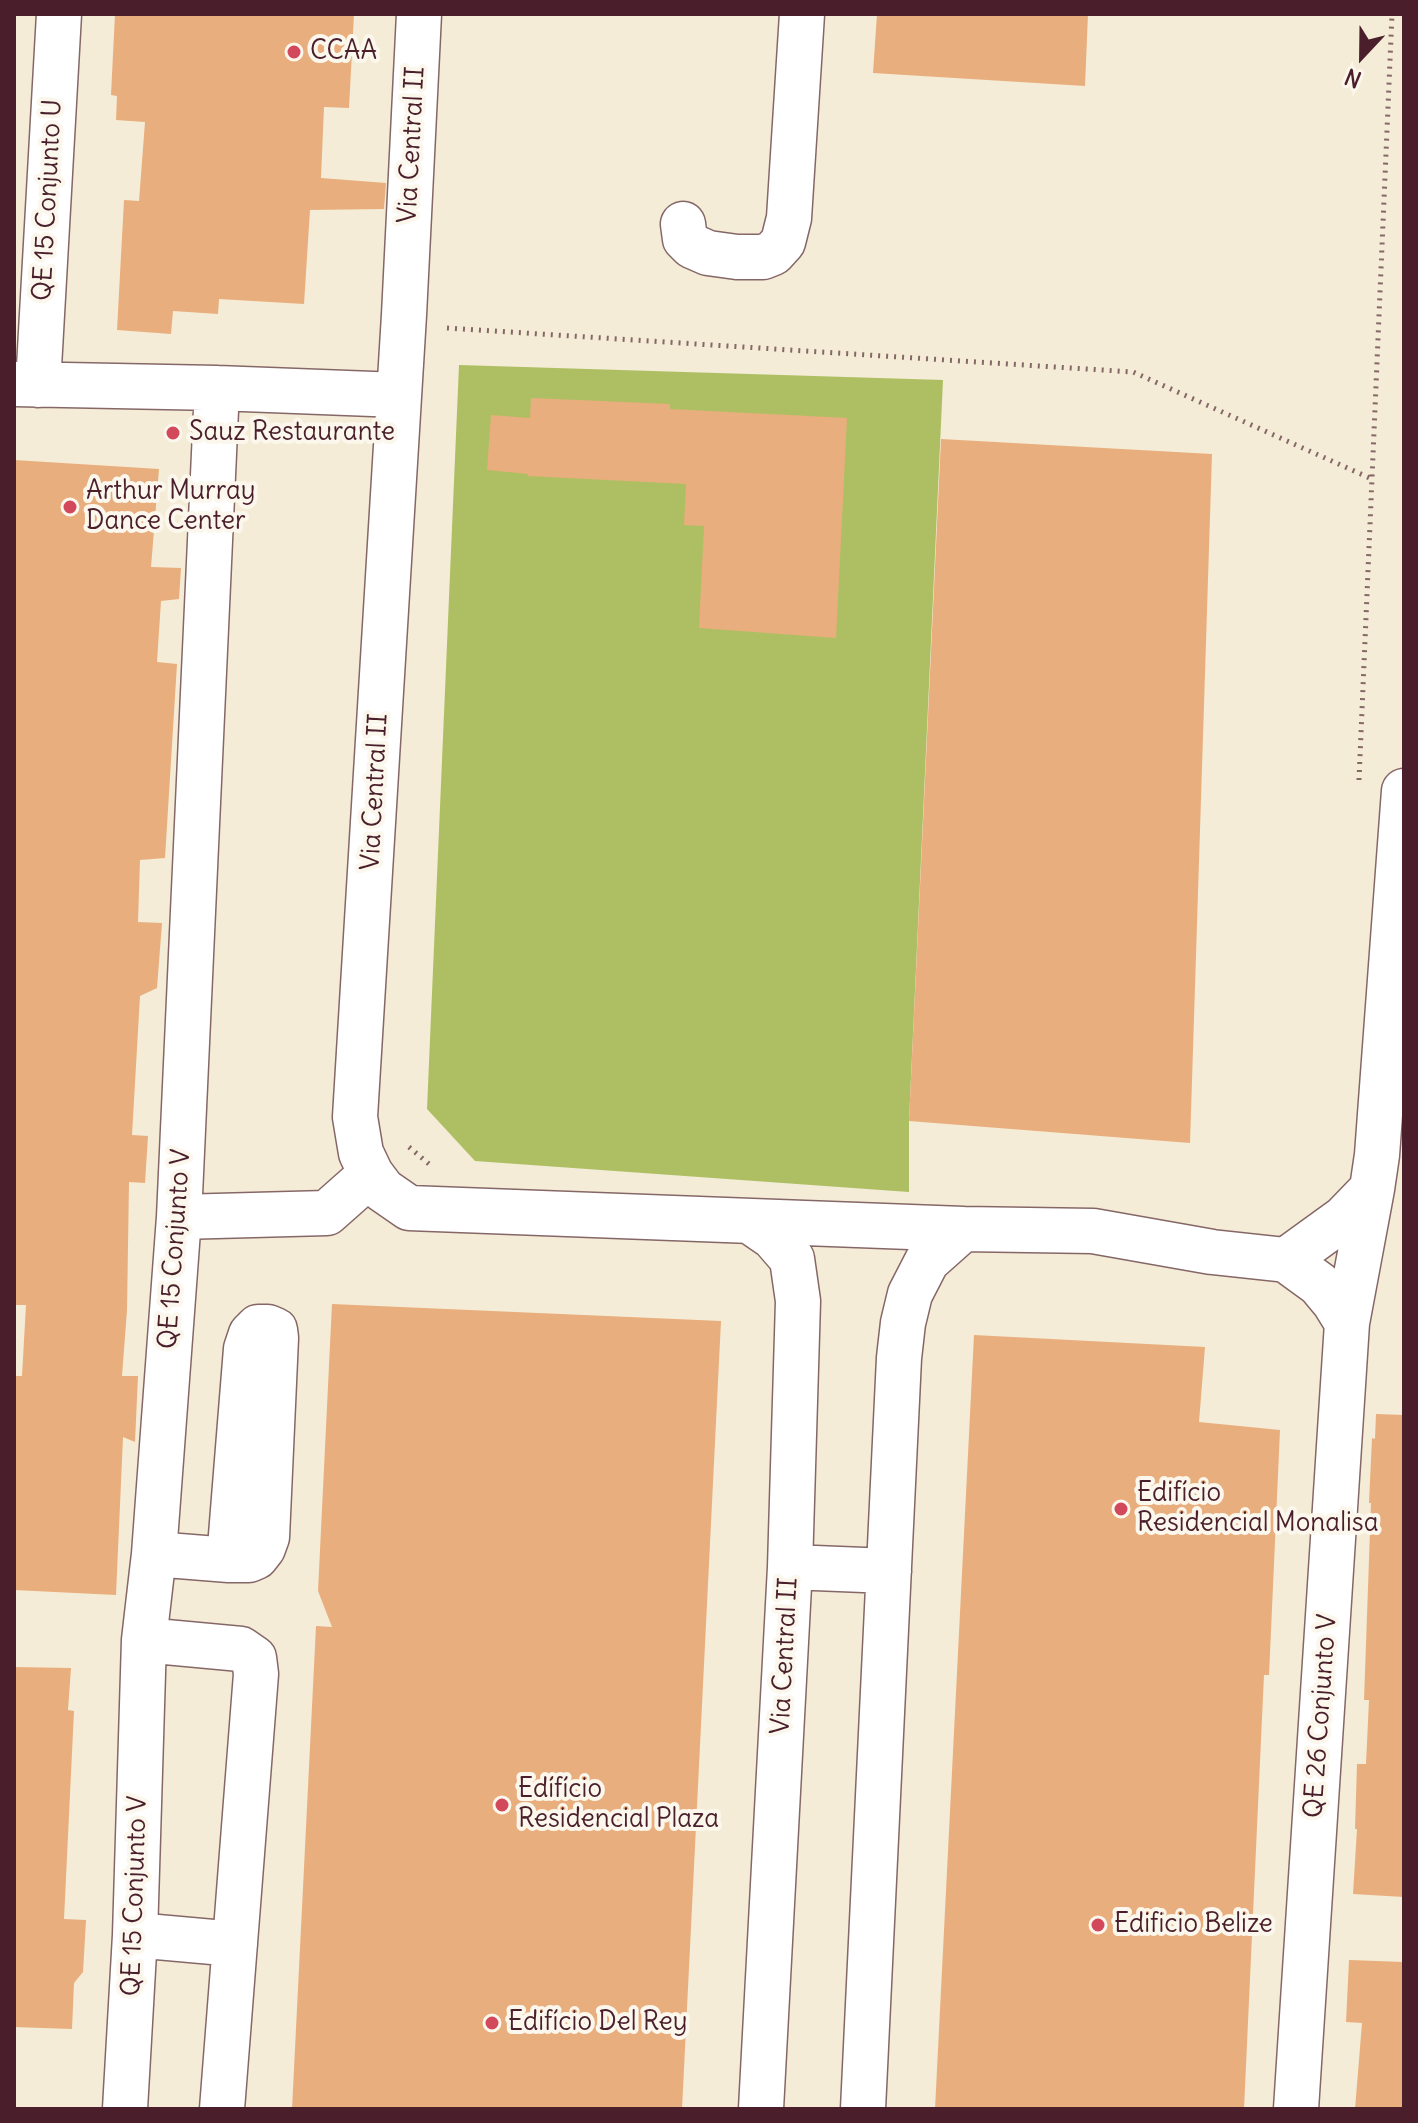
<!DOCTYPE html>
<html>
<head>
<meta charset="utf-8">
<style>
  body { margin:0 }
  #map { position:relative; width:1418px; height:2123px; overflow:hidden; background:#f4ecd6; font-family:Delius,sans-serif }
  canvas { display:block }
  .frame { position:absolute; inset:0; border:16px solid #4a1f2b; pointer-events:none }
  .north { position:absolute; left:1322px; top:16px; width:80px; height:80px; -webkit-text-stroke:6px #fbf7ec; paint-order:stroke; rotate:202deg; font-size:22px; font-weight:700; line-height:32px; text-align:center; color:#4a1f2b }
  .north::after { content:''; display:block; margin:auto; width:28px; height:36px; background:#4a1f2b; clip-path:polygon(50% 0,100% 100%,50% 72%,0 100%) }
</style>
</head>
<body>
<div id="map">
<canvas width="1418" height="2123"></canvas>
<div class="frame"></div>
<div class="north">N</div>
</div>
<script>
const context = document.querySelector('canvas').getContext('2d');
context.lineJoin = 'round';
function fillPath(path, color) { context.fillStyle = color; context.fill(path, 'evenodd'); }
const shape = rows => new Path2D(rows.map(r => 'M' + r).join(''));
function trace(path, color, width, dash) { context.strokeStyle = color; context.lineWidth = width; context.lineCap = dash ? 'butt' : 'round'; context.setLineDash(dash || []); context.stroke(path); }
function write(font, color, halo, rows, align = 'center') {
  context.font = font + ' Delius,sans-serif'; context.lineWidth = 8; context.setLineDash([]); context.textBaseline = 'middle'; context.strokeStyle = halo; context.fillStyle = color; for (const [text, x, y, turn = 0] of rows) {
    context.save(); context.translate(x, y); context.rotate((+turn || 0) * Math.PI / 180); context.textAlign = isNaN(turn) ? turn : align; if (halo) context.strokeText(text, 0, 0); context.fillText(text, 0, 0); context.restore();
  }
}
fillPath(shape([
  [459,365,943,380,909,1121,909,1192,475,1161,427,1109]
]), '#aebf63');
fillPath(shape([
  [115,14,354,14,349,108,324,107,321,178,386,183,384,209,310,210,304,304,219,299,218,314,173,311,171,334,117,330,124,200,139,201,145,122,116,120,117,96,111,95],
  [877,14,1088,14,1085,86,873,73],
  [531,398,670,404,670,409,847,418,836,638,699,628,704,526,684,525,686,484,528,476,528,474,487,470,491,415,530,418],
  [941,439,1212,454,1190,1143,909,1121],
  [14,460,159,469,151,567,181,568,179,599,161,601,157,662,177,664,165,858,140,860,138,922,162,923,157,988,140,996,132,1135,148,1136,145,1183,129,1182,127,1310,122,1376,138,1376,135,1442,123,1437,116,1595,14,1590,14,1376,22,1376,26,1305,14,1305],
  [332,1304,721,1321,682,2109,292,2109,316,1626,332,1627,318,1591],
  [974,1335,1205,1347,1199,1422,1280,1430,1269,1675,1264,1675,1244,2109,935,2109],
  [1376,1414,1404,1415,1404,1897,1353,1894,1357,1829,1355,1829,1357,1764,1366,1764,1369,1700,1364,1700,1371,1503,1369,1503,1372,1438,1375,1439],
  [14,1667,71,1668,68,1710,74,1711,64,1919,86,1920,83,1972,74,1983,72,2029,14,2027],
  [1349,1960,1404,1962,1404,2109,1355,2109,1362,2023,1346,2022]
]), '#e9ae7d');
const minor = shape([
  [419,14,404,315,355,1117,361,1153,371,1174,383,1190,409,1208,963,1229],
  [683,224,685,239,692,246,708,253,737,257,763,257,773,253,783,242,789,218,802,14],
  [14,384,217,388,399,395],
  [38,385,59,14],
  [179,1217,327,1213,371,1174],
  [751,1222,773,1237,792,1259,798,1301,790,1567,761,2109],
  [1286,1260,1319,1284,1334,1302,1347,1323],
  [154,1554,229,1560,249,1560,256,1557,263,1548,267,1537,276,1338,275,1330,268,1327,258,1327,251,1334,246,1349,229,1560],
  [790,1567,889,1571],
  [144,1640,241,1649,254,1658,256,1674,222,2109],
  [135,1935,235,1944],
  [125,2109,135,1935,144,1640,154,1554,179,1217,217,388],
  [863,2109,899,1358,903,1323,910,1294,927,1261,963,1229,1093,1231,1212,1252,1286,1260,1344,1218,1372,1189,1377,1155,1404,791],
  [1296,2109,1347,1323,1372,1189]
]);
trace(minor, '#866767', 47);
trace(shape([
  [447,328,1133,372,1372,479],
  [1359,780,1392,14],
  [409,1147,429,1164]
]), '#866767', 5, [2, 6]);
trace(minor, '#fff', 44);
for (const [x, y, r, color] of [
  [294,52,8,"#d1495b"],
  [173,433,8,"#d1495b"],
  [70,507,8,"#d1495b"],
  [1121,1509,8,"#d1495b"],
  [502,1805,8,"#d1495b"],
  [1098,1925,8,"#d1495b"],
  [492,2023,8,"#d1495b"]
]) { const dot = new Path2D(); dot.arc(x, y, r, 0, 2 * Math.PI); context.fillStyle = color; context.fill(dot); trace(dot, '#fbf7ec', 3); }
write('26px', '#4a1f2b', '#fbf7ec', [
  ["CCAA",310,52],
  ["Sauz Restaurante",189,433],
  ["Arthur Murray",86,492],
  ["Dance Center",86,522],
  ["Edifício",1137,1494],
  ["Residencial Monalisa",1137,1524],
  ["Edífício",518,1790],
  ["Residencial Plaza",518,1820],
  ["Edificio Belize",1114,1925],
  ["Edifício Del Rey",508,2023]
], 'left');
write('26px', '#4a1f2b', '#fbf7ec', [
  ["Via Central II",412,145,-87],
  ["QE 15 Conjunto U",48,200,-87],
  ["Via Central II",375,792,-87],
  ["QE 15 Conjunto V",175,1249,-86],
  ["Via Central II",785,1656,-87],
  ["QE 26 Conjunto V",1321,1716,-86],
  ["QE 15 Conjunto V",135,1896,-88]
]);
</script>
</body>
</html>
